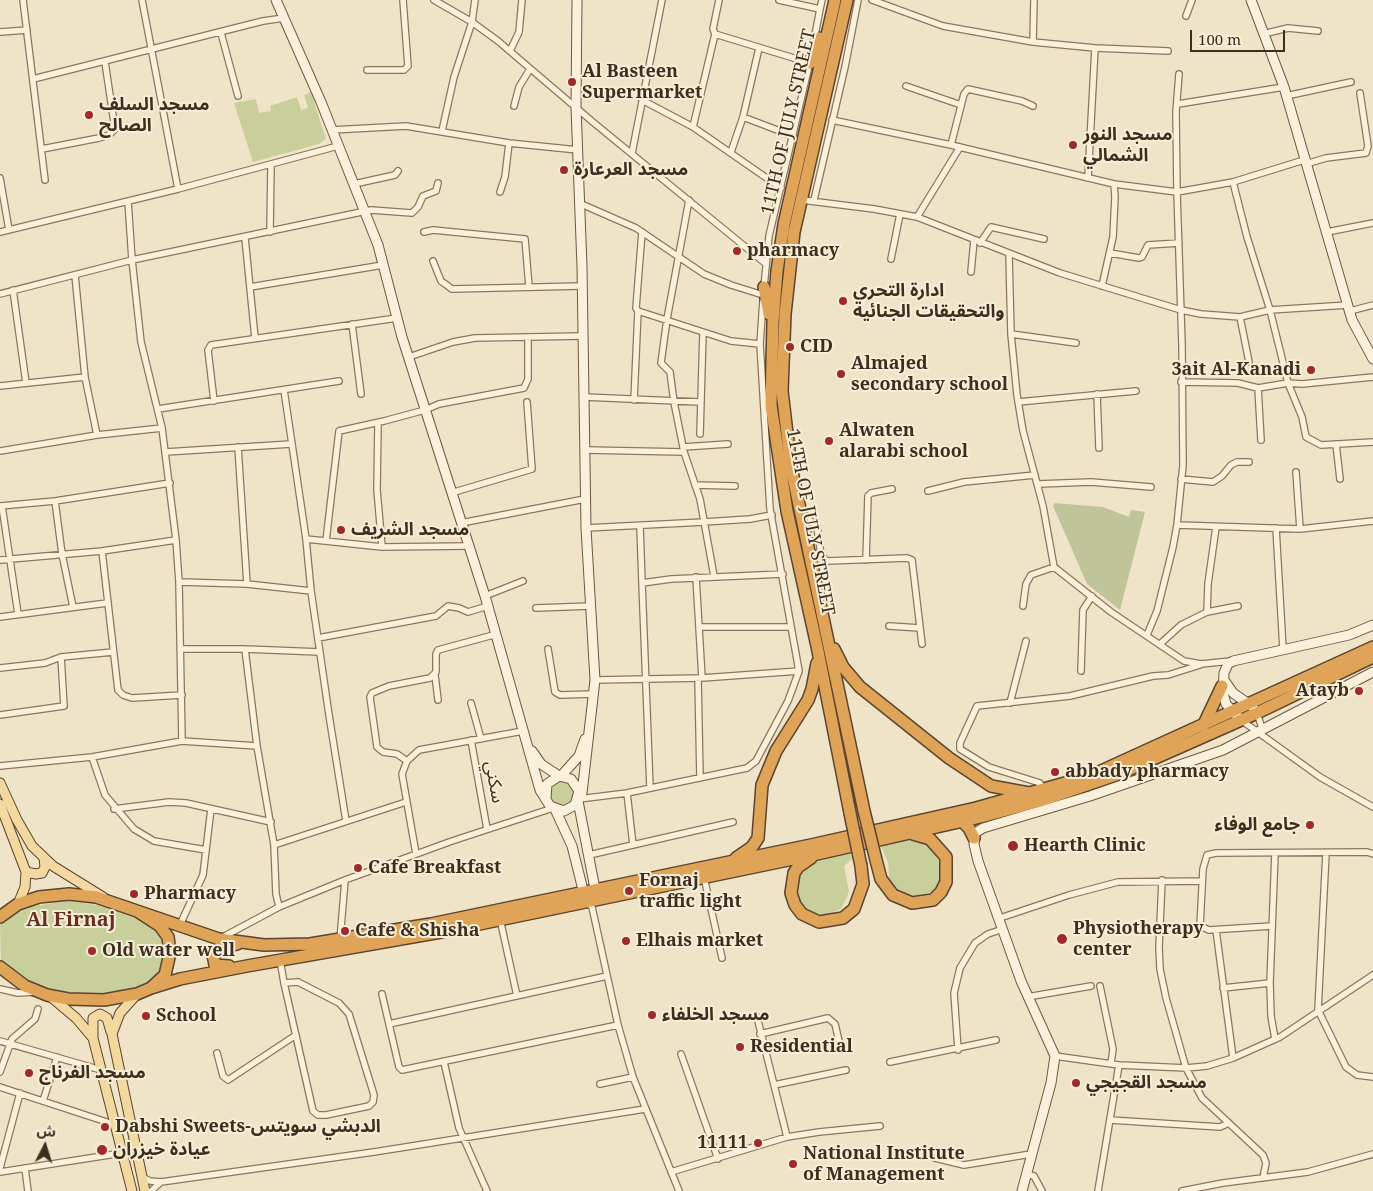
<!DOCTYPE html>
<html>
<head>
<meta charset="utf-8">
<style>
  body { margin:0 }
  #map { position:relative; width:1373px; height:1191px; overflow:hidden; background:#f0e4c8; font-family:"Noto Serif","Noto Sans Arabic",serif }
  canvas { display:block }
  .north { position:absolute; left:20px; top:1121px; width:50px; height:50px; -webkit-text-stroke:4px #f7eed8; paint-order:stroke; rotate:5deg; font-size:14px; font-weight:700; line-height:20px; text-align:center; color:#3d2e20 }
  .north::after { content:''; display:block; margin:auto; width:18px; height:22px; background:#3d2e20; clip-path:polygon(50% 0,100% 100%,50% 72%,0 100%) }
  .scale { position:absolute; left:1190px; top:30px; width:95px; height:22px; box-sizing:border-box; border:2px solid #3d2e20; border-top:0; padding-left:6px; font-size:15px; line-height:18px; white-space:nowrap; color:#3d2e20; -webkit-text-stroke:4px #f7eed8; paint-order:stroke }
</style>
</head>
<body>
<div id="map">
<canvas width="1373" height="1191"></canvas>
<div class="north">ش</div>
<div class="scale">100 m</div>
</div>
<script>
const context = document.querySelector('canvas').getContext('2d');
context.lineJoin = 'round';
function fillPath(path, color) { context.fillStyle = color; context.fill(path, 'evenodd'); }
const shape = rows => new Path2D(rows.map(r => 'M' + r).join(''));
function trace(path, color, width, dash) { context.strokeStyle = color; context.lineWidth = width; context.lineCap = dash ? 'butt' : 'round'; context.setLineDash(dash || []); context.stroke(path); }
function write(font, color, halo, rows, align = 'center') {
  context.font = font + ' "Noto Serif","Noto Sans Arabic",serif'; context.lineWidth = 4; context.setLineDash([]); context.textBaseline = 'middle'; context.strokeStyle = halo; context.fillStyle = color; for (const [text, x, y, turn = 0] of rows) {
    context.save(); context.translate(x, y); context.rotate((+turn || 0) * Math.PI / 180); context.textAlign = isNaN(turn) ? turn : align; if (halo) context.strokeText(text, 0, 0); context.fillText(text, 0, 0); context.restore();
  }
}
fillPath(shape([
  [311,92,326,139,319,144,253,162,234,103,256,99,259,113,271,111,270,106,297,97,301,110,308,108,304,95],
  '549 794a13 13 0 1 1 26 0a13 13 0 1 1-26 0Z',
  [911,840,930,843,942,857,941,883,935,890,919,897,901,893,894,887,889,878,888,862,881,846],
  [851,852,852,859,844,866,849,892,841,909,824,916,807,912,795,897,800,869,817,859],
  [68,901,111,907,147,922,160,934,166,945,161,973,148,985,132,991,86,996,45,988,28,982,1,963,0,925,8,915,27,907]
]), '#c9cf9b');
fillPath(shape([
  [1055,503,1103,507,1129,517,1131,510,1145,512,1120,610,1087,584,1053,506]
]), '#bfc49a');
const street = shape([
  [23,0,45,180],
  [142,0,178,189],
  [434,0,472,22,498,41,594,123,765,263],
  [719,0,713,29,715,34,810,63],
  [779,0,820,9,814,40],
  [872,0,943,26,1033,42,1095,48,1168,51],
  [820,9,822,0],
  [1186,16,1192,0],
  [0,32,27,30],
  [221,33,238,96],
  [1263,34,1288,28,1318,31],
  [1033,42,1034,0],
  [510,51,519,32,522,0],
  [367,70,404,70,408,66,403,0],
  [33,79,263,21,284,18],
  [906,86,961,105],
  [1286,96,1351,82],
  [642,100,693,127,781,188],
  [1178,104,1284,87],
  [514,106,519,87,530,69],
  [743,117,793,136],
  [832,120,951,145,1114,184,1177,192,1176,112,1179,74],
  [693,127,715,34],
  [332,130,406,126,509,143,578,150],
  [442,131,454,77,472,22,475,0],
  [951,145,964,94,968,89,1022,101,1033,106],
  [42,149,99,138,109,135,115,129,105,62],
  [731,152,743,117,759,48],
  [632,153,662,0],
  [1306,164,1326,158,1366,153,1368,146,1360,93],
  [0,178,9,230],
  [1088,178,1095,48],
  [1233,182,1247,237,1270,310,1288,383,1302,417,1306,437,1321,445,1373,442],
  [354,184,395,175,398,171],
  [500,192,505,177,509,143],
  [689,200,667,319,661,363,670,372,674,402,684,452,700,499,714,576],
  [802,200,874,209,917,217,1060,273,1181,310,1201,314,1240,317,1270,310,1348,305],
  [814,200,845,67,858,0],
  [128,201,132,260,141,342,162,428,176,540,179,582,182,741],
  [579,203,636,228,704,274,731,285,763,295],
  [917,217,960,147],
  [0,232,178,189,338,146],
  [270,232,271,164],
  [424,232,433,230,525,239,529,287],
  [642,232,636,308,638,311,731,341,760,344],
  [1327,232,1373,223],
  [245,238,255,338],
  [980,243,991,227,1044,239],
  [1110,253,1139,258,1142,257,1148,245,1179,243],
  [1009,254,1011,334,1017,395,1023,431,1043,506,1054,567,1111,612,1184,661,1201,664,1231,661],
  [891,259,900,214],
  [433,261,441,281,452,289,582,286],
  [971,272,974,240],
  [1102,286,1113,237,1115,197,1114,184],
  [250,287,383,265],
  [764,287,769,236,810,61],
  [13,290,26,383],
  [0,294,132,260,371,210,412,213,418,207,423,196,436,191,438,183],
  [1350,311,1373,305],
  [1240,317,1249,362],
  [352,324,361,394],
  [1011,334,1076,343],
  [409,357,453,342,475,338,583,336],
  [85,377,97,435],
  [1181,382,1238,383,1258,388,1288,383,1302,384,1373,377],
  [0,386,85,377,75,275],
  [1258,388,1261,440],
  [284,390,306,539,311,591,329,715,346,821],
  [1097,394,1099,448],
  [584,397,700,402],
  [634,400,638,311],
  [214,401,208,350,211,345,397,318],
  [1018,402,1136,391],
  [158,409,339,381],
  [378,423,377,490,382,547],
  [700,434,703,332],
  [1336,444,1340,479],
  [238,447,247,584],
  [683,447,728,444],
  [585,450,684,452],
  [0,451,97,435,162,428],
  [166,452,291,444],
  [1296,472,1300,529],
  [1181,479,1213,482,1222,476,1231,465,1237,462,1249,462],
  [1038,484,1091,482,1151,487],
  [695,485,735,486],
  [928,491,964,482,1035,475],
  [451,493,532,469,527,402],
  [55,501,62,554,73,607],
  [0,506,55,501,170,483],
  [2,506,18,614],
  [802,513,817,527,821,555,827,561,907,558,912,560,922,644],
  [461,523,585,499],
  [1177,525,1300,529,1373,521],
  [640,526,642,583,671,579,783,574],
  [586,528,704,522,750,519,772,515],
  [1276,528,1283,649],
  [306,539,382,547,470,546],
  [326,541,339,431,384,421,425,410,439,404,524,388,528,379,528,337],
  [102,551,118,690,123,695,132,698,182,695],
  [0,560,102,551,176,540],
  [866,560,868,496,871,493,892,489],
  [696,577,702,678],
  [179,582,247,584,311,591],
  [642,583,650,788],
  [485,596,523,581],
  [1023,606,1026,584,1031,575,1054,567],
  [536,608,591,606],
  [1207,612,1238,606],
  [0,617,107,603],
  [889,626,920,628],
  [699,627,791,627],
  [1147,635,1157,611,1173,547,1177,525,1183,465,1182,345,1177,192,1233,182,1304,160],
  [318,638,436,616,448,606,459,608,468,612,488,606],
  [1160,644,1181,625,1207,612,1208,584,1216,527],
  [180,649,245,649,320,652],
  [245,649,257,746,274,845,276,894,279,907],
  [548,649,555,692,560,695,594,694],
  [0,668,45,663,61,657,113,652],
  [1081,671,1083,610,1092,596],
  [435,675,438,700],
  [698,678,700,778],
  [595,680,702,678,799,671],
  [471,703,481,739],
  [1010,703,1026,641],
  [1257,713,1263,731],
  [0,715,64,706,61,657],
  [1241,720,1320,777,1373,807],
  [471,740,487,829],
  [92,757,105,795,134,829,154,841,206,850],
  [407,761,397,754,383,752,377,747,370,697,372,693,389,686,430,678,436,672,436,654,438,650,497,634],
  [0,766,92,757,182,741,257,746],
  [1043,790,1040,783,989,767,960,749,960,743,977,706,1070,696,1153,676,1168,675,1200,665],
  [627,793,633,845],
  [579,799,627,793,747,768,756,761,788,701,799,671,770,509,760,344,763,301],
  [114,809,169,802,186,803,271,822],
  [274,845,406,802],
  [1326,853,1318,1010,1346,1067,1357,1075,1373,1077],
  [416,854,402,774,407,761,419,750,523,731],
  [589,855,733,822],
  [704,877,722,958],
  [1162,880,1159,947,1160,969,1166,998,1186,1068,1202,1098,1263,1155,1266,1163,1263,1178],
  [586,902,592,907,618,1025,633,1077,679,1191],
  [1000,918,1069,895,1118,882,1202,881],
  [500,919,517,996],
  [1272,926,1209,930,1200,926,1203,869,1207,855,1216,853,1367,852,1373,854],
  [179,927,203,875,211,809],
  [1160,930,1191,930],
  [1216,930,1233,1058],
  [221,938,279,907,345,880,452,841,553,808],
  [340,940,345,880],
  [280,960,284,983],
  [298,982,339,1003,349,1014,374,1095,373,1102,369,1106,326,1115,318,1115,313,1111,284,983,298,982],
  [1100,986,1113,1049,1111,1064],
  [1223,988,1270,983],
  [0,989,18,993,35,992],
  [382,994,399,1067,402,1070,618,1025],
  [1027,997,1091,986],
  [757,1017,787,1137],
  [389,1024,607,976],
  [760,1034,828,1018,835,1024,841,1050],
  [1275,1039,1271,1016,1270,983,1275,853],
  [0,1041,101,1070],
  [958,1050,954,993,960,968,975,943,988,934,1003,929],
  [217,1053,223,1076,228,1080,296,1035],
  [681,1054,718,1159],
  [1055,1056,1119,1065,1186,1068,1207,1066,1233,1058,1280,1037,1373,975],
  [444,1062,459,1128,487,1191],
  [890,1062,996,1040],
  [0,1072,12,1039,35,1019,38,1009],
  [600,1084,633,1077],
  [774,1085,846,1070],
  [0,1087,116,1125],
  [43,1101,57,1057],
  [1110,1120,1220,1127,1229,1123],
  [935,1158,964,1165,1031,1154],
  [0,1168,20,1093],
  [25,1168,28,1191],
  [0,1172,122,1153],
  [671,1172,787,1137,819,1132,880,1126],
  [1026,1174,1034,1176,1042,1191],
  [142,1177,150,1181,161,1182,374,1152,645,1109],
  [151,1191,161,1182],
  [1098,1191,1119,1065],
  [1182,1191,1223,1183,1308,1172,1373,1154]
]);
const secondary = shape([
  [276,0,321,102,378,245,402,337,485,596,540,790,550,806,564,811,575,805,579,791,571,779,559,776,547,784,546,799],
  [577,0,576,107,582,267,586,528,595,680,582,793],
  [1251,0,1284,87,1352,320,1373,359],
  [1224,680,1233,693,1253,707],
  [1241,720,1226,704,1223,693,1224,673,1228,664,1233,661,1349,635,1373,625],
  [532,751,541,764,559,776],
  [561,776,579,756,585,739],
  [578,801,596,894],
  [555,809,572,846,585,898],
  [1022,1191,1051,1083,1055,1056,1021,981,978,861,974,844,975,833,983,828,1090,796,1223,750,1373,672]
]);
const primary = shape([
  [0,783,17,820,32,846,53,866,103,897],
  [0,804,26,872,25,887,18,904],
  [26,872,36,874,42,873,45,867,44,858],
  [137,994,120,1013,112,1034,145,1191],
  [50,996,76,1018,93,1038,132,1191],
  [93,1037,93,1018,100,1014,107,1018,111,1032]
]);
const highway = shape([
  [835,0,784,224,777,271,773,322,771,405,787,511,817,646,850,813],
  [847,0,794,232,785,314,782,391,791,467,864,811],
  [810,63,819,38],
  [764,287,769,314],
  [834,649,843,667,860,687,949,758,991,786,1029,793],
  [1203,726,1222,686],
  [962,821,969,828,974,838],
  [736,858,752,847,758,838,762,785,776,751,808,700,812,689,817,663],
  [811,858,798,867,794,873,791,893,795,905,802,914,819,922,843,918,854,909,863,884,861,866],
  [876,860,881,879,893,895,912,903,933,900,941,892,946,882,946,857,930,839,913,834],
  [137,911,219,939,264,945,310,944,431,924,811,845,976,808,1090,776,1373,647],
  [0,917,18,904,39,897,69,894,96,897,137,911,160,926,168,937,170,953,165,975,151,988,137,994,104,1000,68,999,47,995,25,986,0,967],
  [229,966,215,965,213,955,224,947,237,944],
  [151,988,180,979,247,966,441,932,817,854,981,817,1040,801,1119,774,1257,713,1373,657]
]);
trace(street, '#8d765c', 8);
trace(secondary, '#6f573f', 11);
trace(primary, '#5b4430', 11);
trace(highway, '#5b4430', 14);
trace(street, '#faf1dc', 5.5);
trace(secondary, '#faf1dc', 9);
trace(primary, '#f3d9a0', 9);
trace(highway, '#e0a458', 11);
const highwayBridge = shape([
  [864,811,876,860],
  [850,813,861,866]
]);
trace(highwayBridge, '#5b4430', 14, []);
trace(highwayBridge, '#e0a458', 11);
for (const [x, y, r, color] of [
  [572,82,5,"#9e2a2b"],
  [89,115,5,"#9e2a2b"],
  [1073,145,5,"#9e2a2b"],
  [564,170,5,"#9e2a2b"],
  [737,251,5,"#9e2a2b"],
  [843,301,5,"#9e2a2b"],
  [790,347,5,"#9e2a2b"],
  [1311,370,5,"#9e2a2b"],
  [841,374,5,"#9e2a2b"],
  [829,441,5,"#9e2a2b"],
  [341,530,5,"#9e2a2b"],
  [1359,691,5,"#9e2a2b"],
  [1055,772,5,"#9e2a2b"],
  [1310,825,5,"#9e2a2b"],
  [1013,846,6,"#9e2a2b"],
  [358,868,5,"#9e2a2b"],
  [629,891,5,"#9e2a2b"],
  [134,894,5,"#9e2a2b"],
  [345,931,5,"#9e2a2b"],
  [1062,939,6,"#9e2a2b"],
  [626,941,5,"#9e2a2b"],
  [92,951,5,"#9e2a2b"],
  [652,1015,5,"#9e2a2b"],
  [146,1016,5,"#9e2a2b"],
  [740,1047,5,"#9e2a2b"],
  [29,1073,5,"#9e2a2b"],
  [1076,1083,5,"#9e2a2b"],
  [105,1127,5,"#9e2a2b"],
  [758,1143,5,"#9e2a2b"],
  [102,1150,6,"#9e2a2b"],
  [793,1164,5,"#9e2a2b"]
]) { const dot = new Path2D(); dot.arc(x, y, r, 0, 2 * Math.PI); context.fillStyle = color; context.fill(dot); trace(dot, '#f7eed8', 2); }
write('bold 18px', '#3d2e20', '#f7eed8', [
  ["Al Basteen",582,72],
  ["Supermarket",582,93],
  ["مسجد السلف",99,105],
  ["الصالح",99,126],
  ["مسجد النور",1083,135],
  ["الشمالي",1083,156],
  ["مسجد العرعارة",574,170],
  ["pharmacy",747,251],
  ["ادارة التحري",853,291],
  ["والتحقيقات الجنائية",853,312],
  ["CID",800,347],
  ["Almajed",851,364],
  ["secondary school",851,385],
  ["3ait Al-Kanadi",1301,370,"right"],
  ["Alwaten",839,431],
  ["alarabi school",839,452],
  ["مسجد الشريف",351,530],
  ["Atayb",1349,691,"right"],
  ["abbady pharmacy",1065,772],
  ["جامع الوفاء",1300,825,"right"],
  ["Hearth Clinic",1024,846],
  ["Cafe Breakfast",368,868],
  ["Fornaj",639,881],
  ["traffic light",639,902],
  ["Pharmacy",144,894],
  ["Physiotherapy",1073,929],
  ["center",1073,950],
  ["Cafe & Shisha",355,931],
  ["Elhais market",636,941],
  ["Old water well",102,951],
  ["مسجد الخلفاء",662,1015],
  ["School",156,1016],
  ["Residential",750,1047],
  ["مسجد الفرناج",39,1073],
  ["مسجد القجيجي",1086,1083],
  ["Dabshi Sweets-الدبشي سويتس",115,1127],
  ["11111",748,1143,"right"],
  ["عيادة خيزران",113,1150],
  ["National Institute",803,1154],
  ["of Management",803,1175]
], 'left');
write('18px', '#3d2e20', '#f7eed8', [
  ["11TH OF JULY STREET",789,122,-77],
  ["11TH OF JULY STREET",810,522,79],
  ["سكني",494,782,80]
]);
write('bold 20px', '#6b2e1e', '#f7eed8', [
  ["Al Firnaj",71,920]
]);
</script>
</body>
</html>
